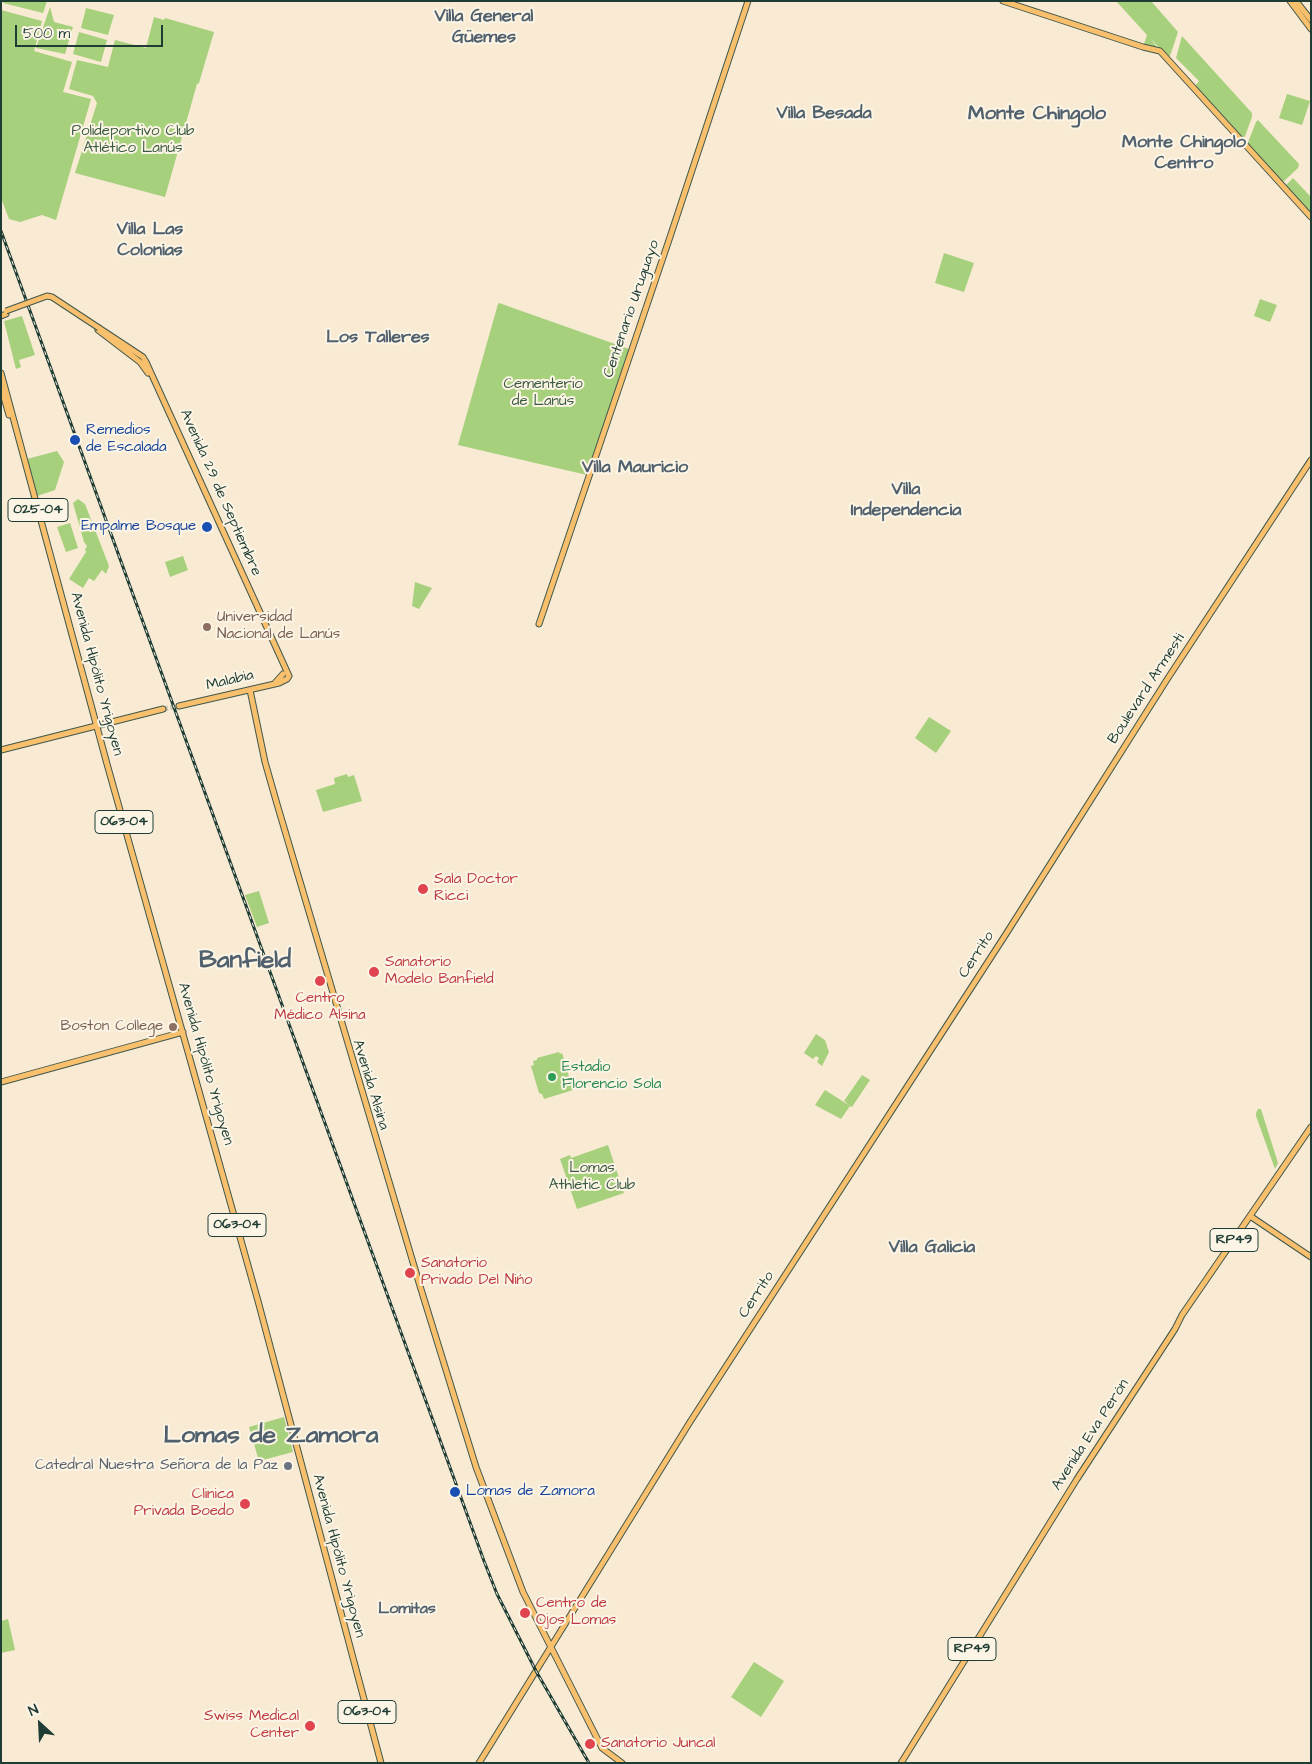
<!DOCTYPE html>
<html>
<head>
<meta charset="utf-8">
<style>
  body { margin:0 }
  #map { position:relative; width:1312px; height:1764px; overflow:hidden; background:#f8ead3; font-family:"Architects Daughter",sans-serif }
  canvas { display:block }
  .frame { position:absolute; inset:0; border:2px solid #1f3d34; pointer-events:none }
  .north { position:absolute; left:15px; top:1699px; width:50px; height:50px; -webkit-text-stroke:4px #fcf5e5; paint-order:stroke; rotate:335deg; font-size:14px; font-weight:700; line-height:20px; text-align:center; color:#1f3d34 }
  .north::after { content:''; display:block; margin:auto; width:18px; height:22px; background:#1f3d34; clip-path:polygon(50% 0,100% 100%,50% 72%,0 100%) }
  .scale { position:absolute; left:15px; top:25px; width:148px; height:22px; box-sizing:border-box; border:2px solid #1f3d34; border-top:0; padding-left:6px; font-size:15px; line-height:18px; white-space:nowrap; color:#1f3d34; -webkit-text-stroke:4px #fcf5e5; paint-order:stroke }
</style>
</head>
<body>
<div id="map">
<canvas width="1312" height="1764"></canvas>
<div class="frame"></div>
<div class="north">N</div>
<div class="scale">500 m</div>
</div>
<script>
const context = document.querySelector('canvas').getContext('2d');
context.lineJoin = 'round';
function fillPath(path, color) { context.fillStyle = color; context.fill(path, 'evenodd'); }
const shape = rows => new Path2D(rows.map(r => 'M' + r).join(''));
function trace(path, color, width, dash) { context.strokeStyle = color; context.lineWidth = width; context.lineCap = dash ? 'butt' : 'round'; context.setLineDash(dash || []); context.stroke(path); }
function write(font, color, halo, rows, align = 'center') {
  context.font = font + ' "Architects Daughter",sans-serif'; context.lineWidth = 4; context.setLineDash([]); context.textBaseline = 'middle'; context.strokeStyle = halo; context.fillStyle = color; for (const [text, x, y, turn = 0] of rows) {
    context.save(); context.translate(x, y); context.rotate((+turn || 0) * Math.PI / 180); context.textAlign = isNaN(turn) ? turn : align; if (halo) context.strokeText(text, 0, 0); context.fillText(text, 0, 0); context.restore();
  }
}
fillPath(shape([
  [4,1,47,1,43,13,3,3],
  [1116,1,1151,1,1178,32,1170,56,1166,55,1150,38,1160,51,1143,47,1147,35],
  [50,7,54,22,73,27,65,54,36,48],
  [86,8,114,15,108,35,81,28],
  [1,10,42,21,34,51,72,62,63,92,91,99,56,220,42,215,20,222,9,219,1,198],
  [154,17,164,20,165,18,214,32,199,83,197,84,165,197,75,173,97,103,93,96,69,89,77,60,108,67,115,40,146,48],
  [79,32,107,40,101,62,73,54],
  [1182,36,1252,113,1252,117,1244,139,1195,86,1199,81,1176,58],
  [1287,94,1310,101,1302,125,1279,118],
  [1258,120,1299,164,1298,168,1283,182,1247,145,1256,122],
  [1293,178,1311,197,1311,215,1285,186],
  [944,253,974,263,964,292,935,283],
  [1260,299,1277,305,1270,322,1254,316],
  [499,303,629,349,587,475,458,445,498,304],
  [22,316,35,355,19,360,21,367,16,369,4,321],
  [57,451,64,462,55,490,37,496,27,459],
  [78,499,85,504,109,566,106,574,102,570,94,581,89,578,83,588,69,579,86,552,85,550,87,546,84,542,73,503],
  [70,523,78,548,66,552,57,527],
  [183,556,188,570,170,577,165,562],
  [415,582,432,588,419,609,412,606],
  [929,717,951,731,936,753,915,738],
  [347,774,348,777,354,775,362,801,323,812,316,790,335,784,334,778],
  [259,891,269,923,257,927,245,895],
  [816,1034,825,1040,829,1052,822,1066,817,1062,819,1058,816,1056,813,1059,804,1053],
  [559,1052,560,1054,562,1053,573,1090,544,1099,542,1094,539,1093,531,1066,534,1065,533,1061,537,1060,537,1058],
  [862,1075,870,1080,852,1107,850,1106,841,1119,815,1105,825,1090,850,1106,844,1101],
  [1258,1109,1261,1109,1278,1163,1275,1169,1256,1116,1256,1113],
  [608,1145,624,1193,577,1209,560,1159,570,1155,571,1158],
  [284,1417,293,1452,259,1461,249,1427],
  [8,1619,15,1650,1,1653,1,1621],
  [754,1662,784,1681,761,1717,731,1697]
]), '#a6d07c');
trace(shape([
  [163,709,179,706]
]), '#cdc7b3', 5, [5, 2.5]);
const major = shape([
  [1003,1,1143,47,1160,51,1311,217],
  [1290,1,1311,29],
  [1296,1,1311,20],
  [1,316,6,314],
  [99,328,143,357,146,362,289,676,287,679,279,683,179,706],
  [98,330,140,362,148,373],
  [1,373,107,764,258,1301,381,1763],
  [1,387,9,415],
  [539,624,671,234,748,1],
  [275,683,283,674],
  [250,690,265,762,277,804,420,1286,476,1467,523,1592,602,1748,622,1763],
  [1,750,163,709],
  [1,1082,183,1032],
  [1250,1216,1311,1257],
  [479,1763,690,1422,1006,934,1168,678,1311,460],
  [901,1763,1077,1479,1175,1329,1182,1315,1311,1127]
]);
trace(major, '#40574c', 7);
trace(major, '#f8bf6c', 5);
const rail = shape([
  [1,231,484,1561,497,1594,536,1671,589,1763]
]);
trace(rail, '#1f3d34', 3);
trace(rail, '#fcf5e5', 1, [4]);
const majorBridge = shape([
  [6,311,47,296,52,297,99,328]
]);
trace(majorBridge, '#40574c', 7, []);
trace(majorBridge, '#f8bf6c', 5);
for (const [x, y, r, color] of [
  [75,440,6,"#1a4fb4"],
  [207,527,6,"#1a4fb4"],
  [207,627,5,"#8d6e63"],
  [423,889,6,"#e0444e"],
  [374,972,6,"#e0444e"],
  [320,981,6,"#e0444e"],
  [173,1027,5,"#8d6e63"],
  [552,1077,5,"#2e9e5b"],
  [410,1273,6,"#e0444e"],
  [288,1466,5,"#6b7280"],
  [455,1492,6,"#1a4fb4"],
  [245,1504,6,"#e0444e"],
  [525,1613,6,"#e0444e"],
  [310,1726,6,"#e0444e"],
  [590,1744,6,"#e0444e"]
]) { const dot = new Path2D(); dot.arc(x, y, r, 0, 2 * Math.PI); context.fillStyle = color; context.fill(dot); trace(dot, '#fcf5e5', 2); }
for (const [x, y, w] of [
  [38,510,60],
  [124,822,58],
  [237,1225,58],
  [1234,1240,48],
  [972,1649,48],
  [367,1712,58]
]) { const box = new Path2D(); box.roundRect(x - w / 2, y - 11.5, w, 23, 4); context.fillStyle = '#fcf5e5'; context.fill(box); trace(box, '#1f3d34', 1); }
write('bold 14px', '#1f3d34', null, [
  ["025-04",38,510],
  ["063-04",124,822],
  ["063-04",237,1225],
  ["RP49",1234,1240],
  ["RP49",972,1649],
  ["063-04",367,1712]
]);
write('15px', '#3a5a42', '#fcf5e5', [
  ["Polideportivo Club",133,132],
  ["Atlético Lanús",133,149],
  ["Cementerio",543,385],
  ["de Lanús",543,402],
  ["Lomas",592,1169],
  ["Athletic Club",592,1186]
]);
write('15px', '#1f3d34', '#fcf5e5', [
  ["Centenario Uruguayo",632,309,-71],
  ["Avenida 29 de Septiembre",220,493,66],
  ["Avenida Hipólito Yrigoyen",96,674,75],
  ["Malabia",230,681,-13],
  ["Boulevard Armesti",1147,689,-57],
  ["Cerrito",977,955,-57],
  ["Avenida Hipólito Yrigoyen",205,1064,74],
  ["Avenida Alsina",370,1085,73],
  ["Cerrito",757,1295,-57],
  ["Avenida Eva Perón",1091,1435,-57],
  ["Avenida Hipólito Yrigoyen",338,1556,75]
]);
write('15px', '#164399', '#fcf5e5', [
  ["Remedios",86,431],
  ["de Escalada",86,448],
  ["Empalme Bosque",196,527,"right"],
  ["Lomas de Zamora",466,1492]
], 'left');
write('15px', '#785e54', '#fcf5e5', [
  ["Universidad",217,618],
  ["Nacional de Lanús",217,635],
  ["Boston College",163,1027,"right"]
], 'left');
write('15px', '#be3a42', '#fcf5e5', [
  ["Sala Doctor",434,880],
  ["Ricci",434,897],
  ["Sanatorio",385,963],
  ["Modelo Banfield",385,980],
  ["Centro",320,999,"center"],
  ["Médico Alsina",320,1016,"center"],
  ["Sanatorio",421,1264],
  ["Privado Del Nińo",421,1281],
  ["Clinica",234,1495,"right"],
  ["Privada Boedo",234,1512,"right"],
  ["Centro de",536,1604],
  ["Ojos Lomas",536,1621],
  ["Swiss Medical",299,1717,"right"],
  ["Center",299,1734,"right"],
  ["Sanatorio Juncal",601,1744]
], 'left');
write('15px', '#27864d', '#fcf5e5', [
  ["Estadio",562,1068],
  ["Florencio Sola",562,1085]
], 'left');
write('15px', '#5b616d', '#fcf5e5', [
  ["Catedral Nuestra Señora de la Paz",278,1466]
], 'right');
write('bold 16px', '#51606d', '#fcf5e5', [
  ["Lomitas",407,1610]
]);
write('bold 18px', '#51606d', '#fcf5e5', [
  ["Villa General",484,17],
  ["Güemes",484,38],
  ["Villa Besada",824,114],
  ["Monte Chingolo",1184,143],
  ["Centro",1184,164],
  ["Villa Las",150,230],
  ["Colonias",150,251],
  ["Los Talleres",378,338],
  ["Villa Mauricio",635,468],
  ["Villa",906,490],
  ["Independencia",906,511],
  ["Villa Galicia",932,1248]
]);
write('bold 20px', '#51606d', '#fcf5e5', [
  ["Monte Chingolo",1037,115]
]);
write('bold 25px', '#51606d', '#fcf5e5', [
  ["Banfield",245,962],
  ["Lomas de Zamora",271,1437]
]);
</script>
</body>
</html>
